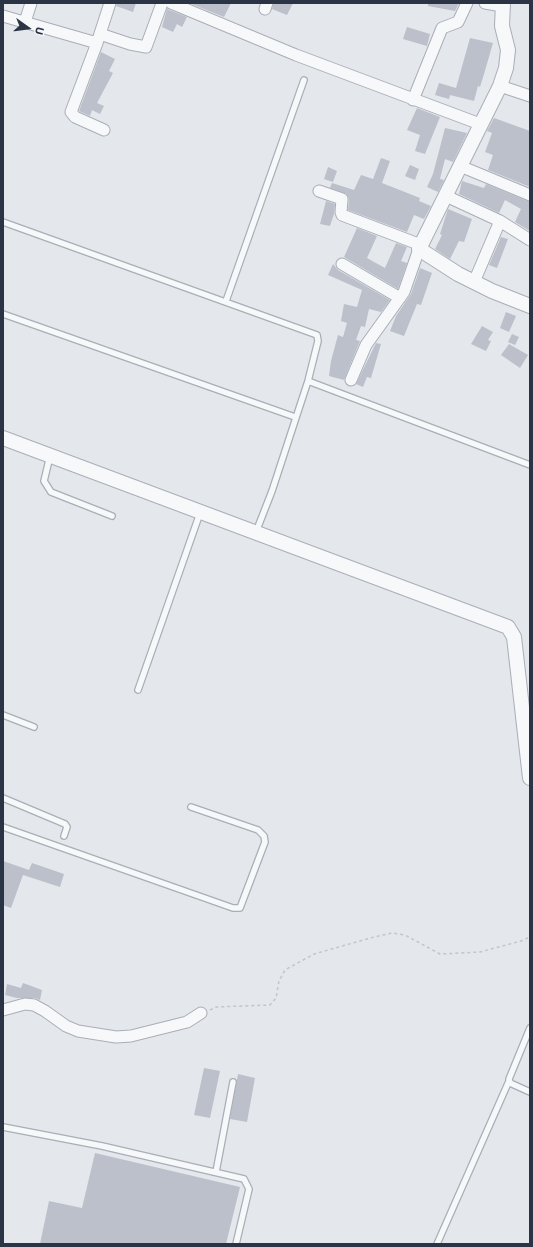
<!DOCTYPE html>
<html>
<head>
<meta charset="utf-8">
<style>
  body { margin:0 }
  #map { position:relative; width:533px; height:1247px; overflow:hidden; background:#e4e7ec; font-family:"IBM Plex Sans",sans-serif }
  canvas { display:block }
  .frame { position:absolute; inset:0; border:4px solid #2b3445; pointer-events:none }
  .north { position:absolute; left:8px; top:8px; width:40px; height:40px; -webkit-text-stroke:3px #f4f6f9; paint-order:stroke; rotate:104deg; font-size:11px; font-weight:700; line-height:16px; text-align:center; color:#2b3445 }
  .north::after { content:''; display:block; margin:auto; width:14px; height:18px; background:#2b3445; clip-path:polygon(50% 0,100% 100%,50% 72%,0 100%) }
</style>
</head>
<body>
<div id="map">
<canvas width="533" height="1247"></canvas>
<div class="frame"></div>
<div class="north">U</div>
</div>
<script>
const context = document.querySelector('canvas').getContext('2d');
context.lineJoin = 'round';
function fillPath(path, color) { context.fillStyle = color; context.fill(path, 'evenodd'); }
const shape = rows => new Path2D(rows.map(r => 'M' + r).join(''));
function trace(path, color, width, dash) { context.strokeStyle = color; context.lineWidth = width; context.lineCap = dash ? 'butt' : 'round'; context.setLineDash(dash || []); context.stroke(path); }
fillPath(shape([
  [117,3,136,3,133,12,116,6],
  [189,3,231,3,224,17],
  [274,3,293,3,287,15,272,9],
  [428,3,459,3,455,11,428,6],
  [167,9,187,17,182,27,177,24,173,32,162,27],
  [407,27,430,34,427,46,403,39],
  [470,38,493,43,484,74,480,87,478,86,474,101,450,95,449,99,435,95,439,83,456,88],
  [101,52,115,59,109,71,113,73,97,103,104,106,100,114,92,110,90,116,79,111],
  [417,108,440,117,425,154,415,151,420,135,407,130],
  [494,118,530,131,530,187,488,170,493,155,485,152,492,133,487,131],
  [445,128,467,133,453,162,445,159,440,179,444,180,438,192,427,187,433,174],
  [381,158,390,161,382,183,420,198,419,201,431,206,424,219,414,215,407,232,348,210,349,199,347,194,330,188,332,183,354,190,361,175,373,179],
  [410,165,419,169,415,180,405,176],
  [328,167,337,171,333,182,324,179],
  [462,181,484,188,486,184,530,202,530,231,515,222,521,209,505,200,499,213,459,194],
  [326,201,335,204,334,214,330,226,320,224],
  [448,209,472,219,464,242,459,241,450,259,435,249,442,235,440,234],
  [357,228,377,236,367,258,385,268,396,243,407,247,401,261,407,263,398,289,344,257],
  [501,237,508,239,497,268,489,265],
  [333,264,338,270,390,300,381,312,369,309,365,327,361,326,356,340,360,341,344,380,329,376,331,361,338,335,343,337,347,323,341,321,344,304,357,307,362,290,328,275],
  [420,268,432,273,421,305,417,304,404,336,390,331,396,316,411,294],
  [506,312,516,316,509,332,500,328],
  [482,326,493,332,488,340,491,341,486,351,471,344],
  [512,334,519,337,515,345,508,342],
  [376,343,381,344,371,378,367,377,363,387,356,384],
  [509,344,528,355,520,368,501,355],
  [3,861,29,870,32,863,64,874,60,887,23,875,11,908,3,905],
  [23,983,42,990,40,1000,35,998,17,998,5,995,7,984,21,988],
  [204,1068,220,1071,210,1118,194,1115],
  [238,1074,255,1078,247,1122,230,1119],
  [95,1153,240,1187,226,1244,40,1244,49,1201,82,1208]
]), '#bbc0ca');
const service = shape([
  [3,222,317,335,318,341,308,381,272,491,256,532],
  [226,301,304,80],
  [3,314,295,417],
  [308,381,530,465],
  [50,456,44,481,51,492,112,516],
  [138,690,200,513],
  [3,715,34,727],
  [3,798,65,824,67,827,64,836],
  [3,827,233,908,240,908,265,842,264,836,258,830,191,807],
  [530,1028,509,1079,510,1083,530,1092],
  [3,1127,102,1146,244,1179,249,1189,236,1244],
  [216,1172,233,1082],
  [437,1244,509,1081]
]);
const minor = shape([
  [171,3,296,55,480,124],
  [485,3,502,6],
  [265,9,267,3],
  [3,16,97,43],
  [25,22,31,3],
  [100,34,130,44,146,47,161,6],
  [500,86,530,96],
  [413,100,442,28,458,22,467,3],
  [104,130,75,117,71,112,97,43,110,3],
  [460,166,530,195],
  [319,191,342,199,341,212,342,215,421,245],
  [446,196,500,221,474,282],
  [500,221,530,240],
  [342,264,400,298],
  [351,380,366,345,404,292,419,249],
  [3,1010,25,1004,34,1005,45,1011,66,1026,78,1031,116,1037,131,1036,187,1022,201,1013]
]);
const tertiary = shape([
  [503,3,502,26,508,50,506,68,500,86,419,249,458,274,492,291,530,306],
  [3,438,508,627,514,637,530,778]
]);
trace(service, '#a9aeb7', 8);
trace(minor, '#a9aeb7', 13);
trace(tertiary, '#a9aeb7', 16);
trace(shape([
  [210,1010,216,1007,270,1005,276,998,279,981,285,970,314,954,374,937,392,933,405,935,440,954,480,952,521,941,530,937]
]), '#c2c5cb', 1.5, [3, 3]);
trace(service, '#f7f8fa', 5.5);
trace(minor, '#f7f8fa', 11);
trace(tertiary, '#f7f8fa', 14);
</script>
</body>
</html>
